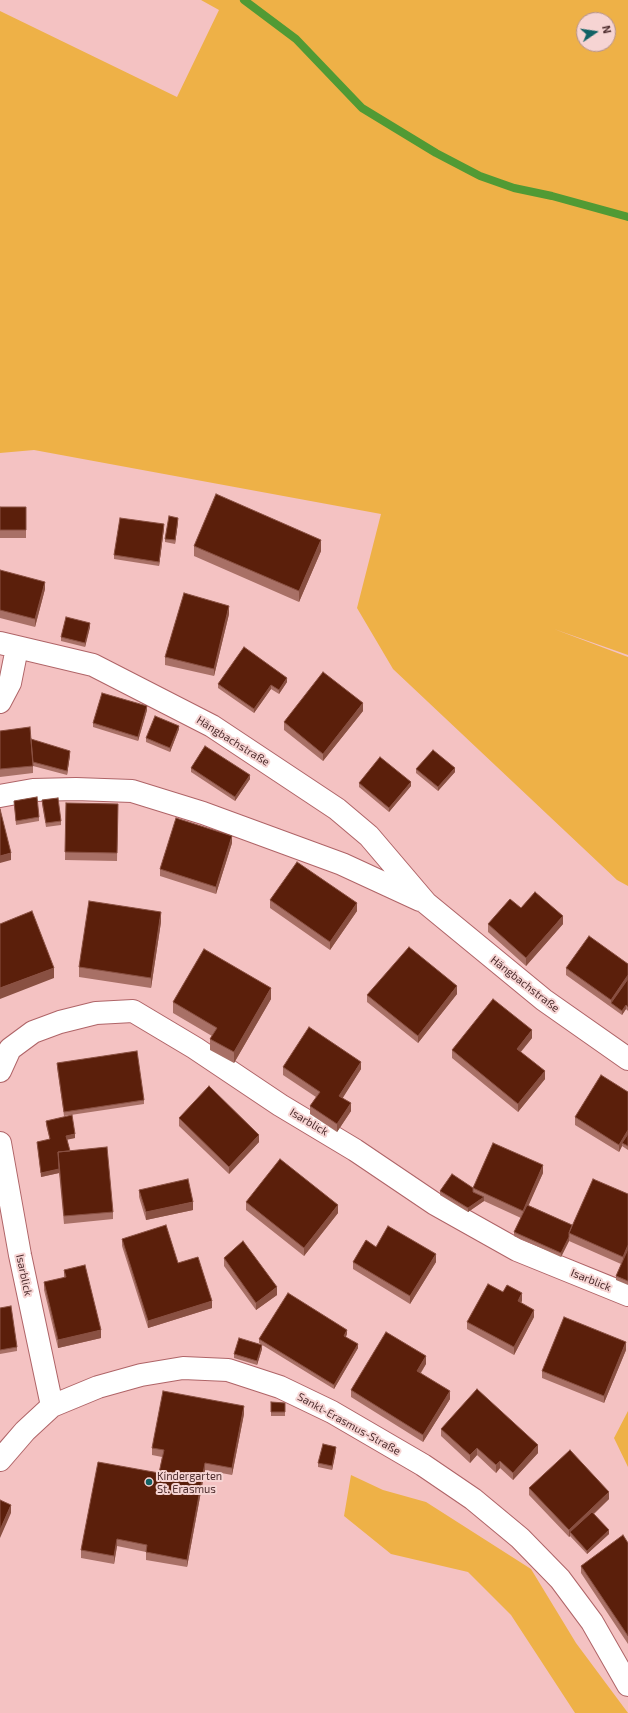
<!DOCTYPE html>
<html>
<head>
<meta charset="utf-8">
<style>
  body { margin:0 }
  #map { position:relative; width:628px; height:1713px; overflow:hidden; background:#f4c2c2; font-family:"Exo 2",sans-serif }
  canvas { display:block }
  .north { position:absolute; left:576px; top:12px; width:40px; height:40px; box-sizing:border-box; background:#f6d4d3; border:1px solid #b39191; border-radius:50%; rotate:77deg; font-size:11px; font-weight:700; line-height:16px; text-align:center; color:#4e2d2e }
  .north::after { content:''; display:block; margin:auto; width:14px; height:18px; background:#126265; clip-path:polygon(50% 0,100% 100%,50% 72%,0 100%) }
</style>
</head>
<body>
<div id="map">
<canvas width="628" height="1713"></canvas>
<div class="north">N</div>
</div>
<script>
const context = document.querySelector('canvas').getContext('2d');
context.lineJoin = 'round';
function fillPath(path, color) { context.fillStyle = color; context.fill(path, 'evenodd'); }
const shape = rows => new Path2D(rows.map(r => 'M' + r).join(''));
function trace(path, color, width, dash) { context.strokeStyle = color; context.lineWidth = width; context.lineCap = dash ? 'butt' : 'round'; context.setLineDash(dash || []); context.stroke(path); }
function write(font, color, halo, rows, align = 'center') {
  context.font = font + ' "Exo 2",sans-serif'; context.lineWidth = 4; context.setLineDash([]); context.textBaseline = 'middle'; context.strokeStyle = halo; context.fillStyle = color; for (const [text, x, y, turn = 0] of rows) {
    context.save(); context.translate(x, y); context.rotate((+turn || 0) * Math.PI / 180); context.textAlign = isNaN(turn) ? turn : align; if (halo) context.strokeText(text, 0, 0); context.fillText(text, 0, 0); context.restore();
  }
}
fillPath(shape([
  [201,0,628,0,628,655,554,629,628,657,628,886,617,880,393,669,357,608,381,514,34,450,0,453,0,11,177,97,219,10],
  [584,20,608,20,608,44,584,44],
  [628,1411,628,1467,614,1438],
  [351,1475,383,1490,426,1502,531,1569,576,1643,628,1713,575,1713,511,1615,468,1572,391,1554,344,1516]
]), '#eeb147');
trace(shape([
  [244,0,296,39,362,108,436,153,480,176,514,188,552,196,628,217]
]), '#519a34', 8);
const street = shape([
  [0,643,93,665,212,726,337,809,369,836,426,903,544,1000,628,1059],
  [0,702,10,683,17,648],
  [0,796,33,790,76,789,132,791,203,813,342,864,420,900],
  [0,1071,10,1049,33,1032,60,1022,96,1013,133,1011,195,1048,280,1105,355,1150,435,1204,517,1250,628,1295],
  [0,1143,20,1255,52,1406],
  [0,1460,25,1431,52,1406,98,1387,141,1375,183,1368,228,1370,280,1387,332,1412,423,1465,473,1499,520,1538,560,1579,592,1622,628,1685]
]);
trace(street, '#af6467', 24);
trace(street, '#fff', 22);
fillPath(shape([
  [0,507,26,507,26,538,0,538],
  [178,522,175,544,165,542,165,539],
  [164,528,159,566,114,559,114,555],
  [194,546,321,551,299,602,194,556],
  [0,572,45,589,35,627,0,618],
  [229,614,214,676,165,665,165,657],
  [90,627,85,647,61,641,61,637],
  [287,682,279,694,271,689,254,713,218,688,218,684],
  [147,710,138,741,93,727,93,723],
  [363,711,323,761,284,730,284,722],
  [179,729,170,752,146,742,146,738],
  [0,731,31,739,70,755,67,775,33,766,33,773,0,777],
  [191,768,250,779,235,801,191,772],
  [416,769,455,772,438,791,416,773],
  [359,783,411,786,389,812,359,787],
  [42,800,61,821,61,825,46,827,42,804],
  [14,801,39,817,39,821,16,825],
  [66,803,118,804,117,861,65,860],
  [232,843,216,894,160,876,160,869],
  [270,900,357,911,330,950,270,908],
  [521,908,563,924,526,966,488,932,488,924],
  [161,922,151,988,79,977,79,967],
  [628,964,628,1011,626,1009,622,1015,566,975,566,968],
  [457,994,418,1043,367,1002,367,995],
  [271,999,234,1063,210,1050,210,1039,212,1036,173,1013,173,1002],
  [532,1038,521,1052,545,1079,518,1112,452,1058,452,1050],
  [57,1063,144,1100,144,1104,64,1116,57,1067],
  [283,1067,361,1069,342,1098,351,1111,337,1132,310,1114,310,1106,316,1097,283,1075],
  [628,1092,628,1150,622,1146,619,1152,575,1125,575,1117],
  [179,1118,259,1142,229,1174,179,1126],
  [46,1121,75,1138,67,1139,70,1151,113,1212,113,1219,64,1224,59,1173,41,1177,37,1142,50,1140,46,1125],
  [543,1173,528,1205,572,1225,628,1194,628,1285,616,1280,616,1276,621,1264,569,1241,561,1257,514,1236,514,1232,521,1218,484,1201,468,1212,440,1195,440,1191,473,1188],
  [139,1190,193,1210,146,1220,139,1197],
  [246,1202,338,1213,304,1256,246,1210],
  [122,1239,178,1263,212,1308,148,1328,122,1246],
  [376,1247,436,1262,410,1304,353,1269,353,1262],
  [224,1258,277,1295,256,1310,224,1266],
  [64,1270,101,1338,58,1348,44,1290,44,1282,64,1278],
  [503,1292,522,1301,521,1302,534,1317,514,1355,467,1329,467,1322],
  [0,1308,17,1347,17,1351,0,1354],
  [347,1334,346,1337,358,1348,334,1389,259,1343,259,1339],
  [262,1349,257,1365,234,1358,234,1354],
  [626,1350,604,1403,542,1378,542,1371],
  [426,1364,421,1373,450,1399,423,1442,351,1397,351,1390],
  [271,1402,285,1403,285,1416,271,1416],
  [244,1414,232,1475,205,1470,187,1567,146,1560,146,1552,117,1546,114,1564,81,1558,81,1550,159,1473,162,1457,152,1455,152,1448],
  [441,1429,538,1453,513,1480,500,1468,496,1473,477,1455,470,1463,441,1436],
  [336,1451,332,1470,318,1467,318,1463],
  [529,1488,609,1499,594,1514,609,1534,587,1554,570,1536,569,1537,529,1495],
  [628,1543,628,1644,581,1573,581,1566]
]), '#a87066');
fillPath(shape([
  [178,518,178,522,175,544,175,540],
  [164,524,164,528,159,566,159,562],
  [321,540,321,551,299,602,299,591],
  [45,582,45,589,35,627,35,619],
  [229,606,229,614,214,676,214,669],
  [90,623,90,627,85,647,85,643],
  [287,678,287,682,279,694,279,690],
  [271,685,271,689,254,713,254,709],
  [363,703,363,711,323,761,323,754],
  [147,706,147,710,138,741,138,737],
  [179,726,179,729,170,752,170,748],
  [70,751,70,755,67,775,67,771],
  [455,768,455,772,438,791,438,787],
  [250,775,250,779,235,801,235,797],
  [411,782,411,786,389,812,389,808],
  [232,836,232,843,216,894,216,887],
  [11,853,11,860,0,863,0,856],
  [357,903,357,911,330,950,330,942],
  [161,912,161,922,151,988,151,978],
  [563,916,563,924,526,966,526,958],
  [54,968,54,978,0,999,0,988],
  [628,975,628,983,611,1003,611,1000],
  [457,986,457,994,418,1043,418,1036],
  [271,988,271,999,234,1063,234,1052],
  [626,1005,626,1009,622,1015,622,1011],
  [532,1030,532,1038,517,1056,517,1049],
  [361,1062,361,1069,339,1104,339,1096],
  [545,1071,545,1079,518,1112,518,1104],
  [351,1103,351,1111,337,1132,337,1124],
  [628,1130,628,1137,622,1143,622,1146,619,1152,619,1145],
  [75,1134,75,1138,66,1140,66,1136],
  [259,1135,259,1142,229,1174,229,1167],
  [543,1165,543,1173,523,1218,523,1211],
  [59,1169,59,1173,41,1177,41,1173],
  [484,1197,484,1201,468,1212,468,1208],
  [193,1202,193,1210,146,1220,146,1212],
  [338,1205,338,1213,304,1256,304,1248],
  [569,1237,569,1241,561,1257,561,1253],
  [628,1245,628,1253,623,1265,623,1257],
  [436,1254,436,1262,410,1304,410,1296],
  [277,1287,277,1295,256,1310,256,1303],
  [522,1293,522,1301,518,1308,518,1301],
  [212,1301,212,1308,148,1328,148,1321],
  [534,1310,534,1317,514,1355,514,1347],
  [101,1330,101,1338,58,1348,58,1340],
  [347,1330,347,1334,344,1340,344,1336],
  [626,1342,626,1350,604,1403,604,1396],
  [358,1344,358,1348,334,1389,334,1385],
  [262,1345,262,1349,257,1365,257,1361],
  [426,1356,426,1364,417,1378,417,1371],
  [450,1391,450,1399,423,1442,423,1435],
  [244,1406,244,1414,232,1475,232,1468],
  [538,1445,538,1453,513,1480,513,1473],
  [336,1447,336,1451,332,1470,332,1466],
  [477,1448,477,1455,470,1463,470,1455],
  [500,1461,500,1468,496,1473,496,1465],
  [205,1463,205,1470,187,1567,187,1560],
  [609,1492,609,1499,572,1534,570,1532,570,1536,569,1537,569,1530],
  [11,1505,11,1513,0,1538,0,1530],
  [609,1530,609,1534,587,1554,587,1551],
  [117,1539,117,1546,114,1564,114,1556]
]), '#895042');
const building = shape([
  [216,494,321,540,299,591,194,546,216,494],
  [0,507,26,507,26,530,0,530,0,507],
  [169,516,178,518,175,540,165,539,169,516],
  [120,518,164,524,159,562,114,555,120,518],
  [0,570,45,582,35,619,0,610,0,570],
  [184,593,229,606,214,669,165,657,184,593],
  [66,617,90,623,85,643,61,637,66,617],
  [244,647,287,678,279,690,271,685,254,709,218,684,244,647],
  [323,672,363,703,323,754,284,722,323,672],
  [102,693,147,706,138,737,93,723,102,693],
  [155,716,179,726,170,748,146,738,155,716],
  [30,727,33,766,0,769,0,731,30,727],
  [31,739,70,751,67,771,33,762,31,739],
  [205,746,250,775,235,797,191,768,205,746],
  [433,750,455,768,438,787,416,769,433,750],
  [380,757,411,782,389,808,359,783,380,757],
  [37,797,39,817,16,821,14,801,37,797],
  [58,798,61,821,46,823,42,800,58,798],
  [66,803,118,804,117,853,65,852,66,803],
  [0,809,11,853,0,856,0,809],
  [176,818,232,836,216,887,160,869,176,818],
  [297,862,357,903,330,942,270,900,297,862],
  [535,892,563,916,526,958,488,924,510,899,521,908,535,892],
  [89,901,161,912,151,978,79,967,89,901],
  [32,911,54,968,0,988,0,924,32,911],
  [589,936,628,964,628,975,611,1000,566,968,589,936],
  [409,947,457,986,418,1036,367,995,409,947],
  [204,949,271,988,234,1052,210,1039,217,1028,173,1002,204,949],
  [628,979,628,1007,626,1005,622,1011,611,1003,628,979],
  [493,999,532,1030,517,1049,545,1071,518,1104,452,1050,493,999],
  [309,1027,361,1062,339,1096,351,1103,337,1124,310,1106,320,1092,283,1067,309,1027],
  [137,1051,144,1100,64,1112,57,1063,137,1051],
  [601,1075,628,1092,628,1130,619,1145,575,1117,601,1075],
  [209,1086,259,1135,229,1167,179,1118,209,1086],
  [72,1115,75,1134,66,1136,70,1151,58,1152,59,1169,41,1173,37,1142,50,1139,46,1121,72,1115],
  [628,1134,628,1146,622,1143,628,1134],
  [493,1143,543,1165,523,1211,473,1188,493,1143],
  [107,1147,113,1212,64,1216,58,1152,107,1147],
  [280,1159,338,1205,304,1248,246,1202,280,1159],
  [452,1174,473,1188,473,1192,484,1197,468,1208,440,1191,452,1174],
  [188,1179,193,1202,146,1212,139,1190,188,1179],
  [593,1179,628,1194,628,1245,623,1257,569,1233,593,1179],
  [527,1205,572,1225,569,1233,569,1237,561,1253,514,1232,527,1205],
  [166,1225,178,1263,198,1257,212,1301,148,1321,122,1239,166,1225],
  [388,1226,436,1254,410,1296,353,1262,366,1240,376,1247,388,1226],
  [243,1241,277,1287,256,1303,224,1258,243,1241],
  [628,1249,628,1281,616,1276,628,1249],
  [85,1265,101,1330,58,1340,44,1282,66,1277,64,1270,85,1265],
  [488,1284,503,1292,507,1285,522,1293,518,1301,534,1310,514,1347,467,1322,488,1284],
  [288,1293,347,1330,344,1336,358,1344,334,1385,259,1339,288,1293],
  [11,1306,17,1347,0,1350,0,1308,11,1306],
  [564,1317,626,1342,604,1396,542,1371,564,1317],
  [386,1332,426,1356,417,1371,450,1391,423,1435,351,1390,386,1332],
  [239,1338,262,1345,257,1361,234,1354,239,1338],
  [477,1389,538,1445,513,1473,500,1461,496,1465,477,1448,470,1455,441,1429,477,1389],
  [163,1391,244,1406,232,1468,205,1463,187,1560,146,1552,147,1545,117,1539,114,1556,81,1550,98,1462,159,1473,164,1450,152,1448,163,1391],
  [271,1402,285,1403,285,1412,271,1412,271,1402],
  [323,1444,336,1447,332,1466,318,1463,323,1444],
  [570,1450,609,1492,569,1530,529,1488,570,1450],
  [0,1500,11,1505,0,1530,0,1500],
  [592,1512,609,1530,587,1551,570,1532,592,1512],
  [623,1535,628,1543,628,1636,581,1566,623,1535]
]);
fillPath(building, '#5b1f0b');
trace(building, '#895042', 1);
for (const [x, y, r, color] of [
  [149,1482,4,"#126265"]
]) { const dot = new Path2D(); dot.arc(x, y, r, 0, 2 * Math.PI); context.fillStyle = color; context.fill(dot); trace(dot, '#f6d4d3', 1.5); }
write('11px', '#4e2d2e', '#f6d4d3', [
  ["Hängbachstraße",233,741,32],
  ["Hängbachstraße",525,984,38],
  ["Isarblick",309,1122,31],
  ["Isarblick",24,1275,78],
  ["Isarblick",591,1280,22],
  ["Sankt-Erasmus-Straße",349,1424,29]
]);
write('11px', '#4e2d2e', '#f6d4d3', [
  ["Kindergarten",157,1476],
  ["St. Erasmus",157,1489]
], 'left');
</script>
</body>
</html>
